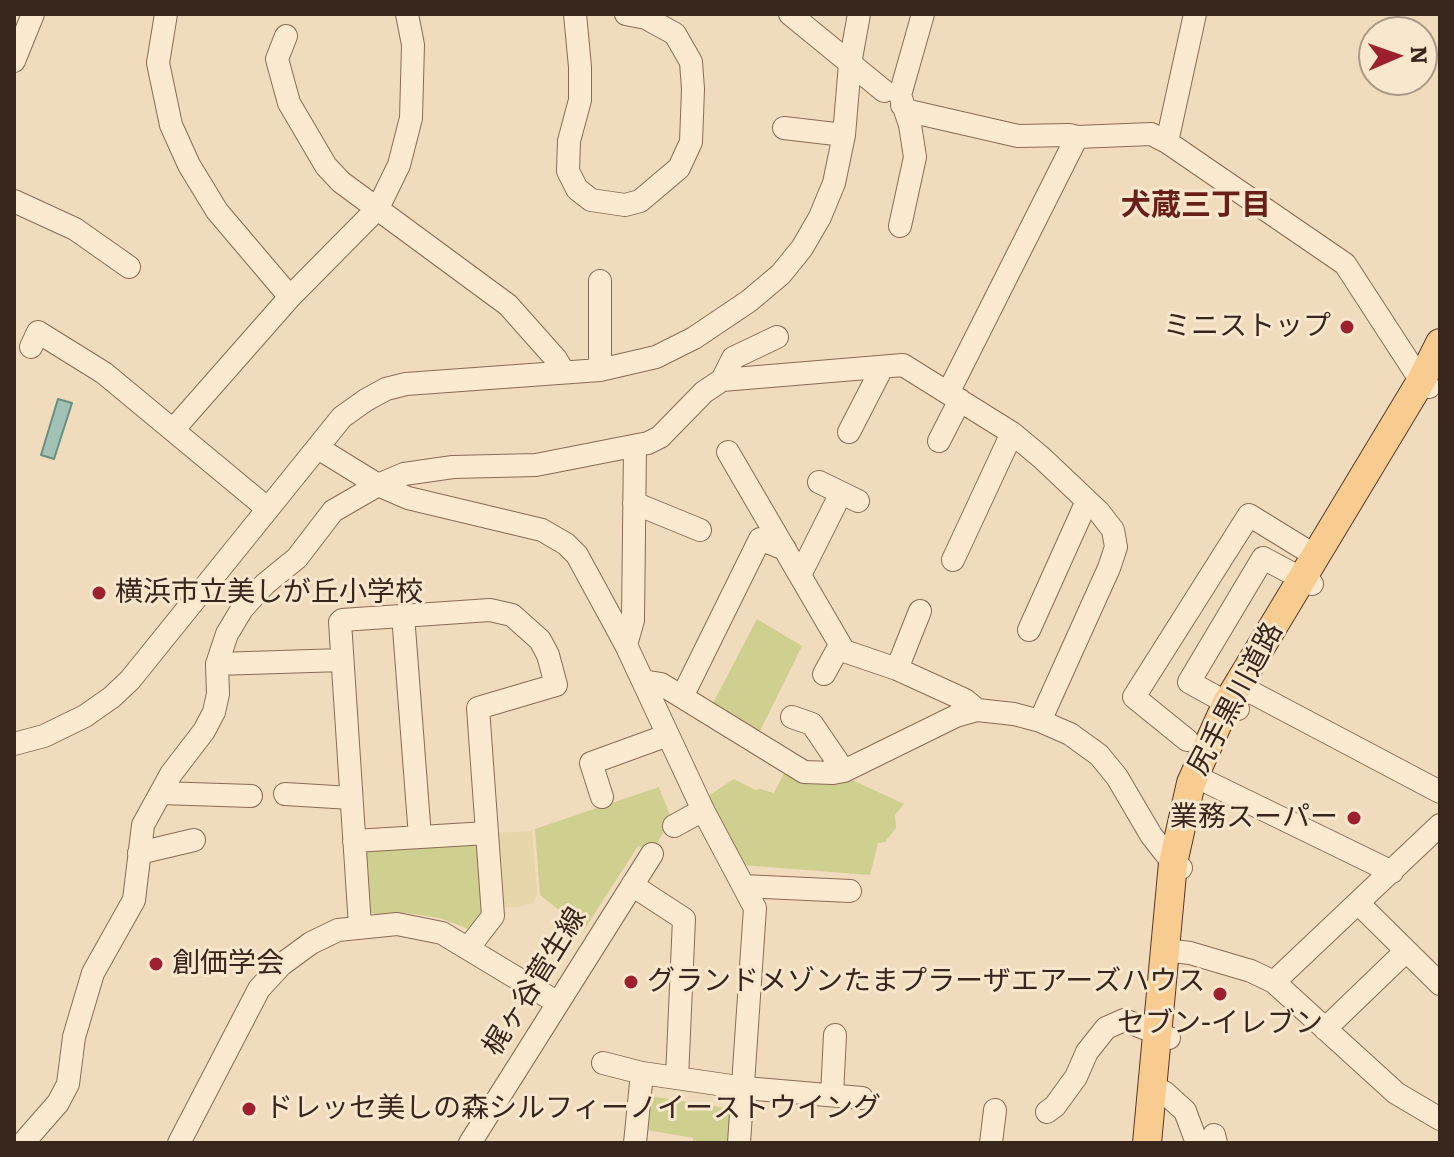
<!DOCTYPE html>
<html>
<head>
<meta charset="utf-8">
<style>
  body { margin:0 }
  #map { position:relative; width:1454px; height:1157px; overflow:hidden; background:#f1dbbd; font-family:Literata,serif }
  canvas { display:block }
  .frame { position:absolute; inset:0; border:16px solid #38251b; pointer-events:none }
  .north { position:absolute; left:1358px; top:16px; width:80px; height:80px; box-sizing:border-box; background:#f8e7cd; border:2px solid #ab9986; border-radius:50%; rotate:88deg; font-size:22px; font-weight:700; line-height:32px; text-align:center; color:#38251b }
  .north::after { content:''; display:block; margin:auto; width:28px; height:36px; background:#9d202f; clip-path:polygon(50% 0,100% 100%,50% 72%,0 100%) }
</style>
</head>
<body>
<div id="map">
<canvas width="1454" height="1157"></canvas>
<div class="frame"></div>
<div class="north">N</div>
</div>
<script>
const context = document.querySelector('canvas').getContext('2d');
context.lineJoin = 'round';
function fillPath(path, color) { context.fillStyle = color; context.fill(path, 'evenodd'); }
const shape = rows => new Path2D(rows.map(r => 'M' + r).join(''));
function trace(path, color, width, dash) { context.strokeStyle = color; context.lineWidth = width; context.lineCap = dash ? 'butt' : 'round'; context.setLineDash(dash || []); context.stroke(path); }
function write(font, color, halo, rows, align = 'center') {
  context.font = font + ' Literata,"Noto Sans JP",serif'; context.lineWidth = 6; context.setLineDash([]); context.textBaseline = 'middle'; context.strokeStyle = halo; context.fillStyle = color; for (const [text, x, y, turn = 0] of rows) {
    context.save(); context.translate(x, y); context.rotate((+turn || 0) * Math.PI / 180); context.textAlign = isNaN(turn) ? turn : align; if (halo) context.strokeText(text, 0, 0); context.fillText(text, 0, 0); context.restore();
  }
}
fillPath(shape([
  [532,831,537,894,533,903,518,907,500,908,494,833]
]), '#e7d6a9');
fillPath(shape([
  [757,619,802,646,758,735,712,705],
  [785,771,848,778,904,804,895,815,896,828,885,842,878,843,870,875,742,865,708,796,734,779,755,790,760,789,774,793],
  [659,787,671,818,653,851,638,846,584,930,540,895,535,829],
  [475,840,482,845,486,910,474,931,440,918,406,913,375,914,370,912,364,855,369,850],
  [644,1095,738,1110,735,1143,693,1143,693,1138,641,1129]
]), '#cfcf90');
const water = shape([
  [58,399,72,403,54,459,41,455,58,399]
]);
fillPath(water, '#a1c2b4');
trace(water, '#689081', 2);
const minor = shape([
  [166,14,158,63,171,125,189,165,217,211,290,297],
  [575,14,580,67,580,100,569,141,568,171,577,189,591,200,625,205,640,201,679,168,691,142,693,89,691,62,675,34,646,18,626,14],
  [790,14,884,91],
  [286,36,277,59,289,103,326,166,341,182,508,305,556,359,564,372],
  [14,61,33,14],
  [902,105,909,111,1018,136,1069,135,1077,137],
  [784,128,844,135],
  [1167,142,1195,14],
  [14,201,75,229,129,267],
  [900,226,915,157,910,125,900,95,923,14],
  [31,347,38,332,104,373,268,509],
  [600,370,600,281],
  [722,380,733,358,777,337],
  [948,393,1077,137,1151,134,1167,142,1345,264,1421,381,1429,387],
  [173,430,290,297,378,208,399,165,411,118,413,45,407,14],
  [849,432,882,368],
  [939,441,960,400],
  [318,448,378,485,408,498,542,530,566,544,577,555,626,645,703,810,755,908,739,1143],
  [728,452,844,651,897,669,965,700,977,710],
  [819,482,858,501],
  [634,503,700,530],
  [953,560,1012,433],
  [800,575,841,493],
  [403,615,420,837],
  [1029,630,1087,501],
  [626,645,633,620,635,446],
  [217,664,342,660],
  [897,669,920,611],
  [824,674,840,645],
  [643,681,661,684,804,772,833,773,844,771,956,716,977,710,1014,714,1040,721,1070,734,1099,755,1117,777,1151,835,1173,863,1181,868],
  [1249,691,1440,792],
  [682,697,760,539,785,549],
  [1238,709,1189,682,1263,558,1312,584],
  [792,717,812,724,844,771],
  [1187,740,1134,697,1249,515,1314,555],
  [14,744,44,736,85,716,112,697,130,680,342,417,366,400,386,389,406,384,600,370,656,357,694,338,749,301,781,274,802,248,820,217,834,183,844,135,850,64,859,14],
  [1205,781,1392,872],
  [161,793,251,796],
  [285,794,351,798],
  [602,797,591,763,668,735],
  [674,826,703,810],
  [354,841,487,833],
  [139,853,194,840],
  [632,885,684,919,677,1078],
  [743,886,850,891],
  [1358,903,1440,984],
  [360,926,340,622,342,620,490,610,512,615,540,640,548,655,556,685,478,708,493,916,469,947],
  [1165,950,1190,953,1251,971,1274,982,1396,1093,1440,1119],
  [1274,982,1440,825],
  [1325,1029,1406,951],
  [603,1063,642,1073,745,1088,862,1098],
  [1164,1092,1185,1111,1197,1143],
  [832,1095,835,1035],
  [1047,1112,1055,1106,1076,1077,1087,1052,1106,1028,1124,1020,1169,1038],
  [1214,1135,1216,1143],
  [23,1143,58,1103,68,1084,74,1037,93,973,134,900,143,825,171,774,204,731,214,712,218,694,217,664,227,634,242,609,265,584,297,558,333,511,378,485,404,474,453,467,536,465,648,443,660,437,704,392,722,380,903,365,1012,433,1042,458,1099,512,1113,530,1116,547,1109,568,1040,721],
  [179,1143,259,989,281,965,311,943,338,930,397,924,442,933,558,1003],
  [470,1143,652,854],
  [635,1143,642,1073],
  [991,1143,995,1110]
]);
const major = shape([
  [1147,1143,1173,863,1191,783,1227,703,1421,381,1440,343]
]);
trace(minor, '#8a6b55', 24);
trace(major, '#573a2a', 30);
trace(minor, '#fbead0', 22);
trace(major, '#f8cc90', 28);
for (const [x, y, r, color] of [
  [1347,327,8,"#9d202f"],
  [99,593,8,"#9d202f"],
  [1354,818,8,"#9d202f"],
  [156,964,8,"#9d202f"],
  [631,982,8,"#9d202f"],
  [1220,994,8,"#9d202f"],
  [249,1109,8,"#9d202f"]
]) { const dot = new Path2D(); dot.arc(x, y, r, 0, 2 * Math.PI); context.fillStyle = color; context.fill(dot); trace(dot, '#f8e7cd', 3); }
write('28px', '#38251b', '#f8e7cd', [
  ["ミニストップ",1331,327,"right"],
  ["横浜市立美しが丘小学校",115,593],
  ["業務スーパー",1338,818,"right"],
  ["創価学会",172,964],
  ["グランドメゾンたまプラーザエアーズハウス",647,982],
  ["セブン-イレブン",1220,1024,"center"],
  ["ドレッセ美しの森シルフィーノイーストウイング",265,1109]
], 'left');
write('28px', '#38251b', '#f8e7cd', [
  ["尻手黒川道路",1236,699,-62],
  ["梶ヶ谷菅生線",535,982,-58]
]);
write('bold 30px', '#681f17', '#f8e7cd', [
  ["犬蔵三丁目",1196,206]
]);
</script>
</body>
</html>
